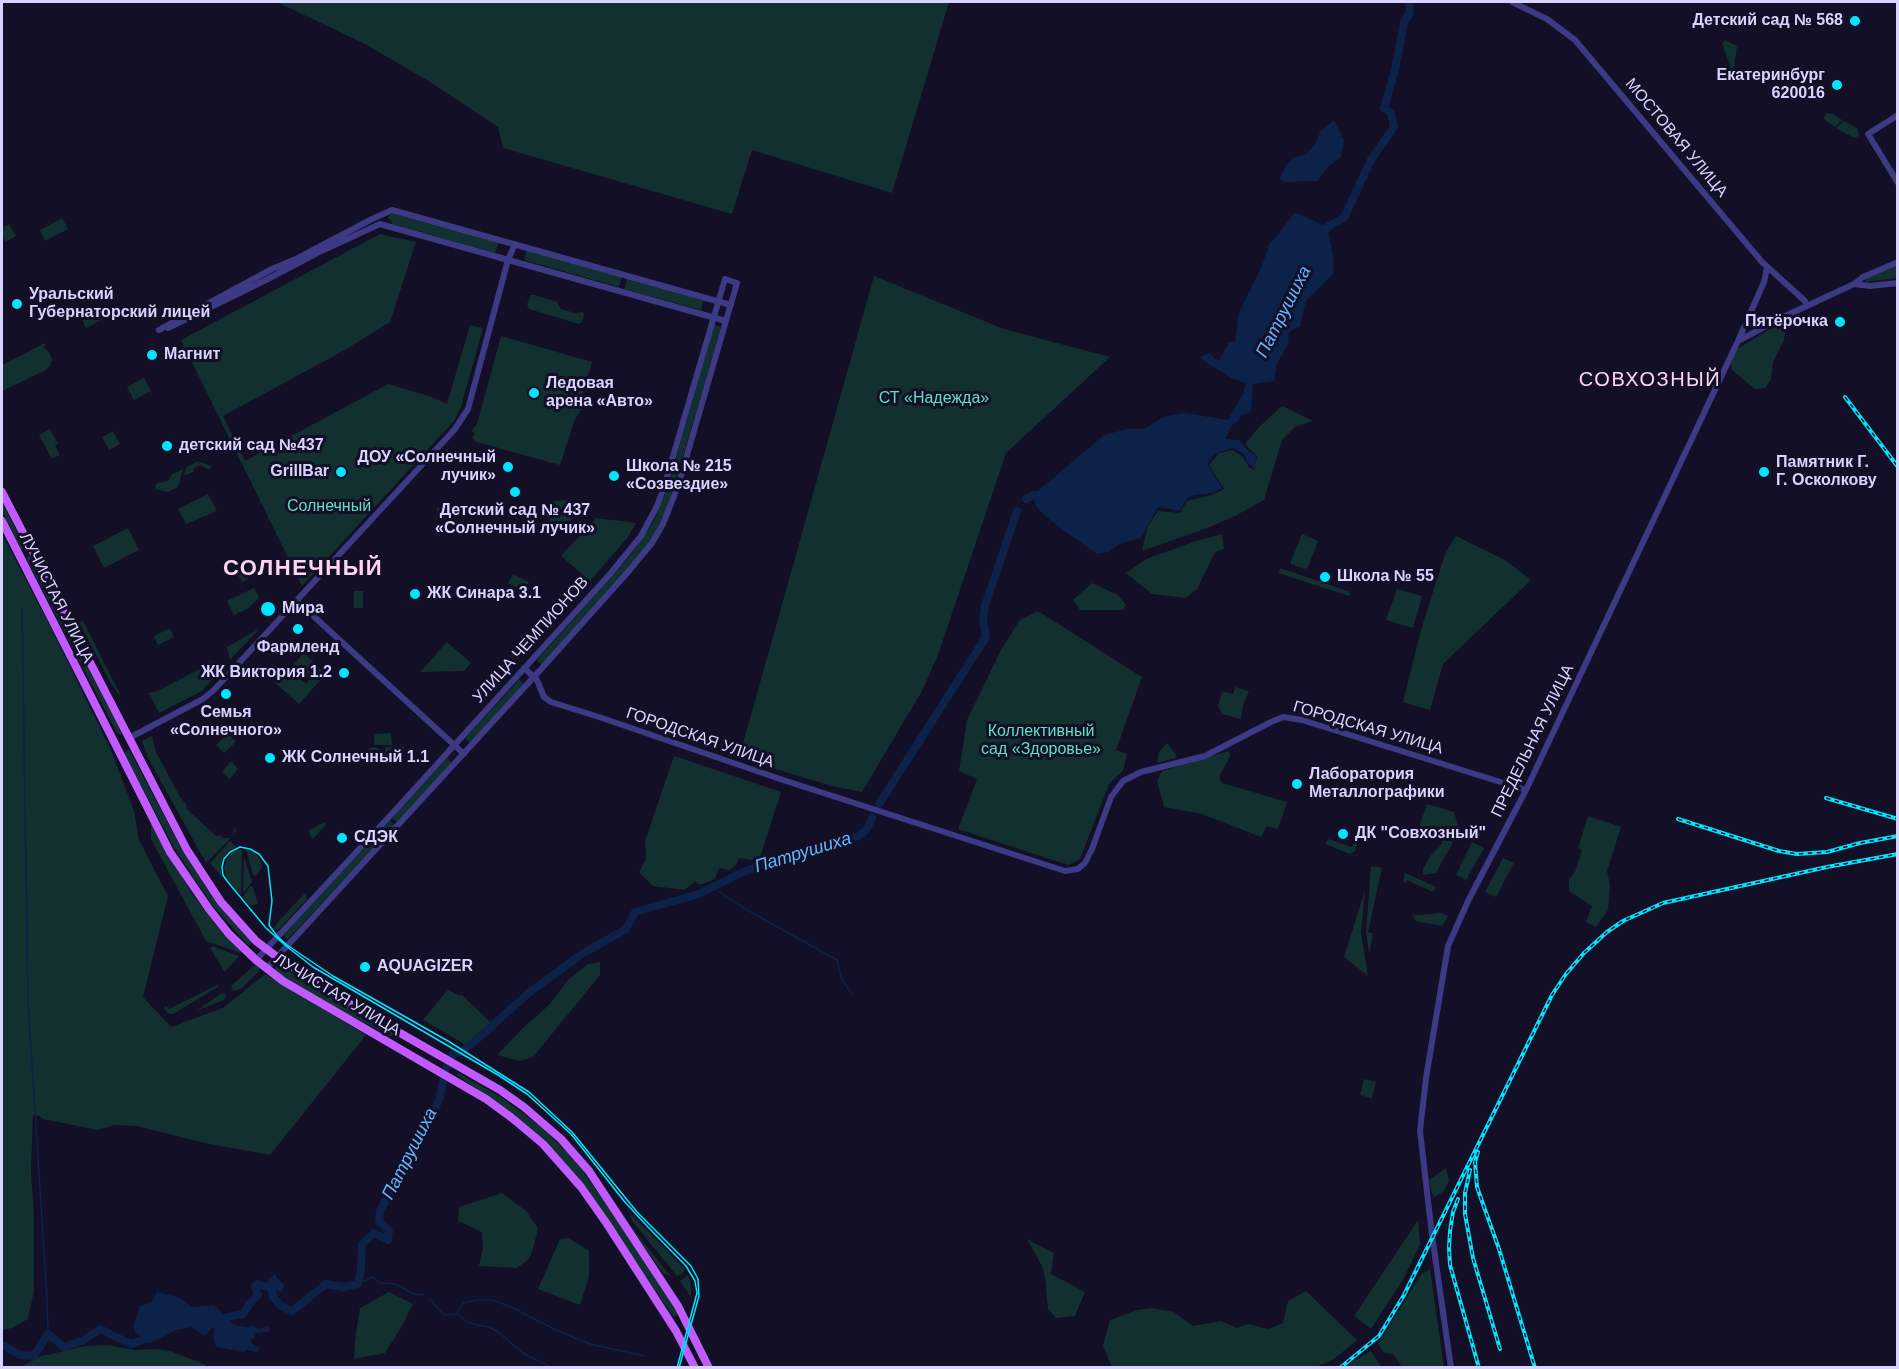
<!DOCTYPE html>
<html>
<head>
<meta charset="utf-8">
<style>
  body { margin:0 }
  #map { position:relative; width:1899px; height:1369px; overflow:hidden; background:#130f26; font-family:Helvetica,sans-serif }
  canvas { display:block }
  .frame { position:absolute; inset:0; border:3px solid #d9d4ff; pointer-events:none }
</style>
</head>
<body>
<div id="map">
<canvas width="1899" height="1369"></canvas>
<div class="frame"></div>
</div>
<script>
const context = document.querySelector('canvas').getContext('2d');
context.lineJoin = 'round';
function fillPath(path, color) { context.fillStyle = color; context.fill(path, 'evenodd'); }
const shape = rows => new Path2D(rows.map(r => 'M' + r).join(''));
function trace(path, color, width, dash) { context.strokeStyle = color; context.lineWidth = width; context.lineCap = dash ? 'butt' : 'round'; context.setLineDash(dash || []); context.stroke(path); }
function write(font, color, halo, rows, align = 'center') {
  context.font = font + ' Helvetica,sans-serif'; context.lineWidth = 6; context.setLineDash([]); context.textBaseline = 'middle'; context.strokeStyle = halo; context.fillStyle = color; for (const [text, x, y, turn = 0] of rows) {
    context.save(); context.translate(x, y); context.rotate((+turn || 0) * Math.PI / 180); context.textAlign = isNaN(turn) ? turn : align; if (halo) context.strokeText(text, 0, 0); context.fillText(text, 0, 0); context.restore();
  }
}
fillPath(shape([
  [277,2,949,2,892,193,752,150,732,214,503,148,498,127,427,80,365,44],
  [1725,40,1737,46,1733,74,1722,44],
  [1827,113,1833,114,1842,120,1835,127,1825,120,1824,117],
  [1844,121,1858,129,1859,136,1854,138,1836,128],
  [391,213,499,242,495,253,393,224,388,218],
  [62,218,68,229,45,241,40,230],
  [9,224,16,236,5,242,2,234,2,228],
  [380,234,416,242,390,322,343,351,223,416,245,461,388,384,429,396,447,404,470,325,483,328,461,407,454,421,302,586,181,340],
  [527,250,622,277,619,287,524,260],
  [1897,265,1897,278,1866,282,1864,279],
  [874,276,1004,329,1110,357,1006,453,938,655,922,691,862,792,832,786,739,758],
  [627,279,704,300,701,310,624,289],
  [531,295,534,295,557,302,561,309,575,313,583,312,584,315,582,322,579,324,529,309,527,304],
  [105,305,111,315,86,328,81,318],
  [714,325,721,327,681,463,675,462],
  [1776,325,1783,328,1785,333,1784,340,1773,362,1771,379,1765,388,1755,389,1732,370,1731,363,1733,357,1736,350],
  [501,336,592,362,583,393,582,409,575,419,560,465,476,442,472,437,475,434,471,431,477,424],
  [45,343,46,345,43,347,48,351,50,354,52,360,50,366,44,371,2,391,2,365],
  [144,378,151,391,134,400,127,387],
  [1282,406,1313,421,1295,427,1282,440,1264,500,1235,516,1207,528,1142,551,1148,526,1158,511,1180,513,1187,501,1212,495,1224,489,1209,465,1219,453,1233,450,1243,457,1249,467,1254,470,1257,456,1245,444,1259,427],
  [50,429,58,444,55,445,60,455,52,459,39,435],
  [113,431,120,444,109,450,102,437],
  [198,461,211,466,211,469,209,470,200,465,193,469,194,472,184,475,187,467],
  [674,465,680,467,671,496,662,520,652,538,634,562,542,665,537,660,629,557,644,536,654,521,665,494],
  [183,469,178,487,168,492,156,489,155,486,157,483,168,481,172,474],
  [208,494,217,511,186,524,178,509],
  [569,500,570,509,554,510,554,501],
  [2,501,25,548,21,550,2,511],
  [437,508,454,510,452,522,436,519],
  [570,511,571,523,550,524,549,512],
  [596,518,636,523,628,537,590,581,561,556],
  [128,528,139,550,104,568,93,546],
  [2,534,49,624,111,750,134,811,139,840,168,896,143,997,171,1027,223,1008,264,975,268,975,366,1035,270,1155,205,1143,137,1126,114,1125,98,1130,43,1119,39,1116,33,1115,31,1171,34,1216,34,1291,28,1319,12,1328,2,1330],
  [1222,534,1224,549,1215,552,1197,589,1186,598,1152,594,1126,573,1146,559,1196,541],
  [1302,534,1318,541,1308,567,1305,569,1291,564,1291,561],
  [1456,536,1505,560,1531,580,1443,664,1430,710,1403,702,1421,630,1445,554],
  [30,556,121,731,121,735,117,733,26,558],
  [242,563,250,578,242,582,234,567],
  [1280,568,1351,592,1349,596,1278,573],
  [513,574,529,582,524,591,508,583],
  [1092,583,1118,595,1126,605,1123,610,1080,610,1073,600],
  [254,588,259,597,249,608,234,615,227,601],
  [1397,589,1422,596,1413,628,1386,620],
  [354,591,363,591,363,608,354,608],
  [1038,611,1142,677,1116,750,1127,754,1123,771,1109,784,1080,859,1068,865,958,829,977,779,959,771,967,720,1002,648,1020,620],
  [83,621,120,694,119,695,109,680,79,622],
  [170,628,174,637,158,645,154,636],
  [259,629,230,660,227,647],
  [447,642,471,663,464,671,420,672],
  [304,653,324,672,324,676,299,704,274,682,287,667,306,684,310,679,294,664],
  [209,661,213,662,216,675,202,691,159,713,149,693,155,692,208,665],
  [519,680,524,684,470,743,465,738],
  [1235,687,1249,691,1243,705,1241,719,1222,714,1218,706,1222,691,1233,694],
  [391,733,392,745,374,745,374,734],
  [228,734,236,742,224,753,216,745],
  [152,736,156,752,180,797,186,804,187,809,216,836,220,835,223,838,228,838,232,837,235,828,237,830,231,838,206,863,148,758,142,741],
  [1167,743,1177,756,1175,758,1157,763,1159,752],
  [404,746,404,750,396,759,386,759,385,747],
  '365 756a9 9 0 1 1 18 0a9 9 0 1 1-18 0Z',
  [129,750,183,851,213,897,233,922,253,941,249,946,212,905,174,848,124,753],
  [1229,751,1230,756,1219,777,1222,783,1287,802,1278,829,1267,826,1261,837,1202,814,1164,807,1157,781,1162,771],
  [674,756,781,792,759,861,739,858,736,865,729,870,719,868,715,879,703,884,697,884,696,881,684,890,653,886,639,872,646,859,645,841],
  [447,758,452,763,398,823,392,818],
  [231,761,238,769,230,779,222,772],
  [1427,804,1454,812,1459,829,1454,840,1434,831,1419,827],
  [1588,816,1621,827,1607,871,1610,885,1608,910,1596,927,1586,922,1592,906,1569,891,1569,879,1575,872,1582,850,1578,848],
  [151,820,190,891,218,927,242,952,241,953,206,941,151,839],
  [390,821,395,825,287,940,283,935],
  [325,822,326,825,312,840,309,830],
  [1358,830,1362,831,1355,851,1350,854,1325,844,1328,839,1352,847],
  [1444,838,1453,842,1436,873,1423,875,1423,869,1431,855,1440,846],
  [230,841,236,847,228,851,224,857,221,864,221,872,224,879,239,897,210,863],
  [1472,842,1484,848,1466,880,1456,875],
  [242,849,241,895,227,879,224,867,229,855,234,851],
  [246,849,255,853,261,862,262,867,256,876,253,875],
  [244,856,252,882,244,892,243,891],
  [1503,858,1514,863,1496,897,1485,892],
  [1371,866,1382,868,1368,932,1373,934,1369,954,1366,932],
  [1405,873,1436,887,1433,892,1407,880,1406,883,1403,882],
  [250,886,253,887,258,904,250,906,243,897],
  [1365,890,1361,933,1368,976,1344,957],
  [305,893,307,899,277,931,274,928,278,922],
  [1441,913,1448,916,1442,926,1416,921,1412,914,1419,915],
  [212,946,239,956,238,957,225,972,224,971,210,948],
  [600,962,600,975,533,1057,520,1061,497,1055,525,1026,549,1005,568,980,588,964],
  [277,964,334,999,397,1035,398,1039,339,1010,278,973,274,970],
  [255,965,257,965,260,967,259,971,241,989,233,991,231,986],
  [219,984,218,987,173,1014,169,1014,164,1009,166,1005,169,1009],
  [449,990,458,995,462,995,491,1023,466,1045,423,1020,447,991],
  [222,993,227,995,224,1000,196,1011],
  [458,1073,501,1097,545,1130,577,1163,607,1205,676,1308,678,1314,676,1316,673,1316,581,1183,564,1162,525,1124,457,1075],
  [1364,1079,1376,1082,1372,1098,1360,1095],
  [1446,1168,1449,1180,1444,1191,1433,1198,1429,1180],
  [502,1193,526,1211,538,1228,533,1249,529,1259,517,1268,479,1266,483,1248,482,1232,458,1221,459,1207],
  [614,1200,631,1226,671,1277,663,1273,634,1232],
  [629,1212,685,1269,682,1274,677,1276,633,1222],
  [1418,1220,1420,1244,1404,1278,1371,1329,1354,1316],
  [569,1238,589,1251,589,1277,580,1305,538,1289,560,1239],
  [1027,1239,1054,1253,1051,1274,1085,1292,1075,1316,1056,1318,1048,1309,1045,1277,1042,1266],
  [1430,1269,1444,1367,1402,1367,1393,1354,1384,1353,1378,1344,1421,1274],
  [688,1275,691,1284,691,1298,680,1281],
  [1306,1291,1357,1340,1334,1359,1316,1367,1112,1367,1103,1346,1110,1320,1137,1310,1150,1308,1174,1312,1193,1326,1221,1321,1237,1328,1248,1324,1268,1329,1283,1323,1288,1301],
  [389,1292,413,1304,401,1328,385,1353,354,1359,355,1340,360,1308],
  [108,1345,135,1350,156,1349,170,1351,206,1365,206,1367,20,1367,42,1356,86,1346],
  [1371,1351,1381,1367,1344,1367]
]), '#12302f');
fillPath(shape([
  [1334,120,1344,140,1341,157,1330,165,1317,181,1284,182,1280,178,1287,164,1294,157,1306,155,1315,143,1321,131],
  [1295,212,1327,227,1334,261,1333,274,1306,301,1300,326,1289,332,1288,344,1277,364,1274,381,1253,384,1251,412,1241,415,1238,422,1231,426,1226,439,1239,440,1248,450,1256,456,1255,469,1247,462,1244,454,1233,448,1216,453,1207,463,1222,488,1213,493,1194,495,1187,498,1180,511,1158,507,1141,538,1119,544,1109,552,1097,554,1063,530,1044,515,1036,506,1033,495,1104,435,1127,429,1144,429,1163,417,1185,413,1228,420,1243,394,1246,383,1231,378,1205,362,1200,357,1210,353,1215,359,1220,360,1229,342,1235,342,1239,313,1260,270,1270,243,1277,236],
  [274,1272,276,1277,284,1285,282,1292,270,1290,270,1293,265,1285,263,1286,263,1284,267,1284,269,1282,267,1280,274,1275],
  [157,1292,178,1297,192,1307,214,1305,234,1325,248,1327,251,1325,259,1329,267,1326,270,1327,269,1332,256,1333,254,1337,255,1338,251,1340,251,1343,256,1346,256,1348,259,1346,258,1352,247,1350,244,1352,216,1347,213,1336,215,1327,212,1328,207,1334,202,1335,192,1327,176,1330,153,1342,147,1344,145,1339,135,1332,133,1327,140,1306,152,1302]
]), '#0c2248');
trace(shape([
  [22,608,28,1002,47,1298,48,1334],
  [712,887,742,907,837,960,841,978,852,994],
  [358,1284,373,1277,380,1283,396,1284,413,1294,424,1295],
  [429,1298,444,1315,457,1314,463,1303,476,1300,493,1300,513,1308,558,1331,590,1344,644,1356],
  [458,1315,469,1323,488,1327,497,1331,524,1354,553,1368]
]), '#0c2248', 1.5);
trace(shape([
  [1323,235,1327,227,1344,218,1371,160,1394,127,1391,113,1384,108,1395,70,1404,22,1410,13,1409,2],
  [1026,499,1033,495,1042,496],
  [879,804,986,637,983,620,985,606,1017,511],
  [217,1319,243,1314,250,1303,258,1295,255,1286,257,1284,269,1287,272,1291,273,1297,281,1306,292,1311,326,1284,344,1287,358,1284,361,1270,362,1244,374,1233,388,1240,389,1231,379,1221,380,1211,431,1118,440,1097,446,1068,454,1053,461,1052,476,1040,531,991,582,954,626,929,635,912,699,894,743,872,825,843,840,842,859,836,867,829,872,818],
  [2,1345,20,1355,34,1356,48,1334,64,1347,84,1340,100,1329,131,1344,145,1339,152,1331]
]), '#0c2248', 8);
trace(shape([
  [1512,2,1547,19,1575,40,1762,262,1805,301,1807,306],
  [1898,115,1868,134,1898,183],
  [1854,284,1870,286,1898,283],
  [168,328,266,280,317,253,380,224,726,321],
  [159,330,272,269,298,258,372,219,392,210,731,305],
  [1740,340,1781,318,1854,284,1863,277,1898,262],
  [297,601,464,754],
  [524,668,537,680,544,697,551,702,602,718,783,780,1065,871,1078,869,1085,863,1092,849,1111,797,1123,781,1141,772,1205,756,1271,722,1283,717,1302,720,1526,790],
  [129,738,203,699,214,690,455,429,468,409,508,260,515,244],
  [256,960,389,817,610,574,641,536,657,506,664,487,725,279,737,283,678,486,663,524,652,543,628,572,543,667,266,969],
  [1451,1368,1432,1235,1420,1131,1426,1078,1448,946,1469,899,1526,790,1738,341,1764,282,1767,268]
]), '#3d3a85', 6);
trace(shape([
  [2,492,187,850,221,902,256,941,277,957,358,1009,500,1090,524,1107,561,1139,589,1171,678,1306,709,1368],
  [2,521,170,852,209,909,229,934,256,960,283,981,486,1099,512,1118,543,1144,581,1187,607,1224,676,1331,695,1368]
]), '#c25bff', 8);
trace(shape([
  [677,1368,697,1293,695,1281,686,1266,646,1225,624,1201,571,1134,527,1094,498,1075,313,967,286,946,266,928,227,881,223,875,222,867,224,859,230,852,240,847,250,849,259,854,268,866,272,901,269,925,277,936,287,945,333,976,448,1041,529,1092,572,1132,637,1212,691,1266,698,1279,699,1296,679,1368]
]), '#00e5ff', 1.5);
const rail = shape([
  [1845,397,1898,467],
  [1826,798,1898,819],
  [1678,819,1779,851,1797,854,1827,852,1860,843,1898,836],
  [1478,1152,1475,1162,1477,1187,1499,1249,1535,1368],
  [1470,1170,1465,1193,1465,1214,1473,1258,1500,1349],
  [1458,1199,1453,1212,1450,1231,1449,1248,1450,1265,1479,1368],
  [1340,1368,1379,1336,1404,1295,1552,995,1566,974,1584,953,1607,932,1623,921,1663,903,1827,867,1898,854]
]);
trace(rail, '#00e5ff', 4);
trace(rail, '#130f26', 1.5, [4.5]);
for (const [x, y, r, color] of [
  [1855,21,6,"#00e5ff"],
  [1837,85,6,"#00e5ff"],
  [17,304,6,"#00e5ff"],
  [1840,322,6,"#00e5ff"],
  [152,355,6,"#00e5ff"],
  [534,393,6,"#00e5ff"],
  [167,446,6,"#00e5ff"],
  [508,467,6,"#00e5ff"],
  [341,472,6,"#00e5ff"],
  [1764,472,6,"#00e5ff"],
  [614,476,6,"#00e5ff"],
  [515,492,6,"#00e5ff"],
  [1325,577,6,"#00e5ff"],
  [415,594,6,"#00e5ff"],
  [268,609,8,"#00e5ff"],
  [298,629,6,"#00e5ff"],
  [344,673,6,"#00e5ff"],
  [226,694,6,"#00e5ff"],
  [270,758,6,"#00e5ff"],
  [1297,784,6,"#00e5ff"],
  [1343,834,6,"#00e5ff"],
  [342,838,6,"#00e5ff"],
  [365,967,6,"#00e5ff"]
]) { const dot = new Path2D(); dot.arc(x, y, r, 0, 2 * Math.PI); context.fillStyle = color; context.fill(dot); trace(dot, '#130f26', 2); }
write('bold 16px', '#d9d4ff', '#130f26', [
  ["Детский сад № 568",1843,21,"right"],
  ["Екатеринбург",1825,76,"right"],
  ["620016",1825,94,"right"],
  ["Уральский",29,295],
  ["Губернаторский лицей",29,313],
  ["Пятёрочка",1828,322,"right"],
  ["Магнит",164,355],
  ["Ледовая",546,384],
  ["арена «Авто»",546,402],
  ["детский сад №437",179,446],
  ["ДОУ «Солнечный",496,458,"right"],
  ["лучик»",496,476,"right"],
  ["Памятник Г.",1776,463],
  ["Г. Осколкову",1776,481],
  ["Школа № 215",626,467],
  ["«Созвездие»",626,485],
  ["GrillBar",329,472,"right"],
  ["Детский сад № 437",515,511,"center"],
  ["«Солнечный лучик»",515,529,"center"],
  ["Школа № 55",1337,577],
  ["ЖК Синара 3.1",427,594],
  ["Мира",282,609],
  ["Фармленд",298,648,"center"],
  ["ЖК Виктория 1.2",332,673,"right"],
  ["Семья",226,713,"center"],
  ["«Солнечного»",226,731,"center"],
  ["ЖК Солнечный 1.1",282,758],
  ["Лаборатория",1309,775],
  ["Металлографики",1309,793],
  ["ДК \"Совхозный\"",1355,834],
  ["СДЭК",354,838],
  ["AQUAGIZER",377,967]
], 'left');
write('16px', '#d9d4ff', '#130f26', [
  ["МОСТОВАЯ УЛИЦА",1676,138,50],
  ["ЛУЧИСТАЯ УЛИЦА",56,598,63],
  ["УЛИЦА ЧЕМПИОНОВ",531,640,-48],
  ["ГОРОДСКАЯ УЛИЦА",1368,728,16],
  ["ГОРОДСКАЯ УЛИЦА",700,738,19],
  ["ПРЕДЕЛЬНАЯ УЛИЦА",1533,741,-64],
  ["ЛУЧИСТАЯ УЛИЦА",337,995,31]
]);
write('16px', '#5fe0c0', '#130f26', [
  ["СТ «Надежда»",934,399],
  ["Солнечный",329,507],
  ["Коллективный",1041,732],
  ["сад «Здоровье»",1041,750]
]);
write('italic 18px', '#62b6ff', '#130f26', [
  ["Патрушиха",1284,312,-63],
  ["Патрушиха",803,853,-17],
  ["Патрушиха",410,1154,-63]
]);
context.letterSpacing = '1.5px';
write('20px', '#ffd6f0', '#130f26', [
  ["СОВХОЗНЫЙ",1650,380]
]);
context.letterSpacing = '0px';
context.letterSpacing = '1.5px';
write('bold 22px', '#ffd6f0', '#130f26', [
  ["СОЛНЕЧНЫЙ",303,569]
]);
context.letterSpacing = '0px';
</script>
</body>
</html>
